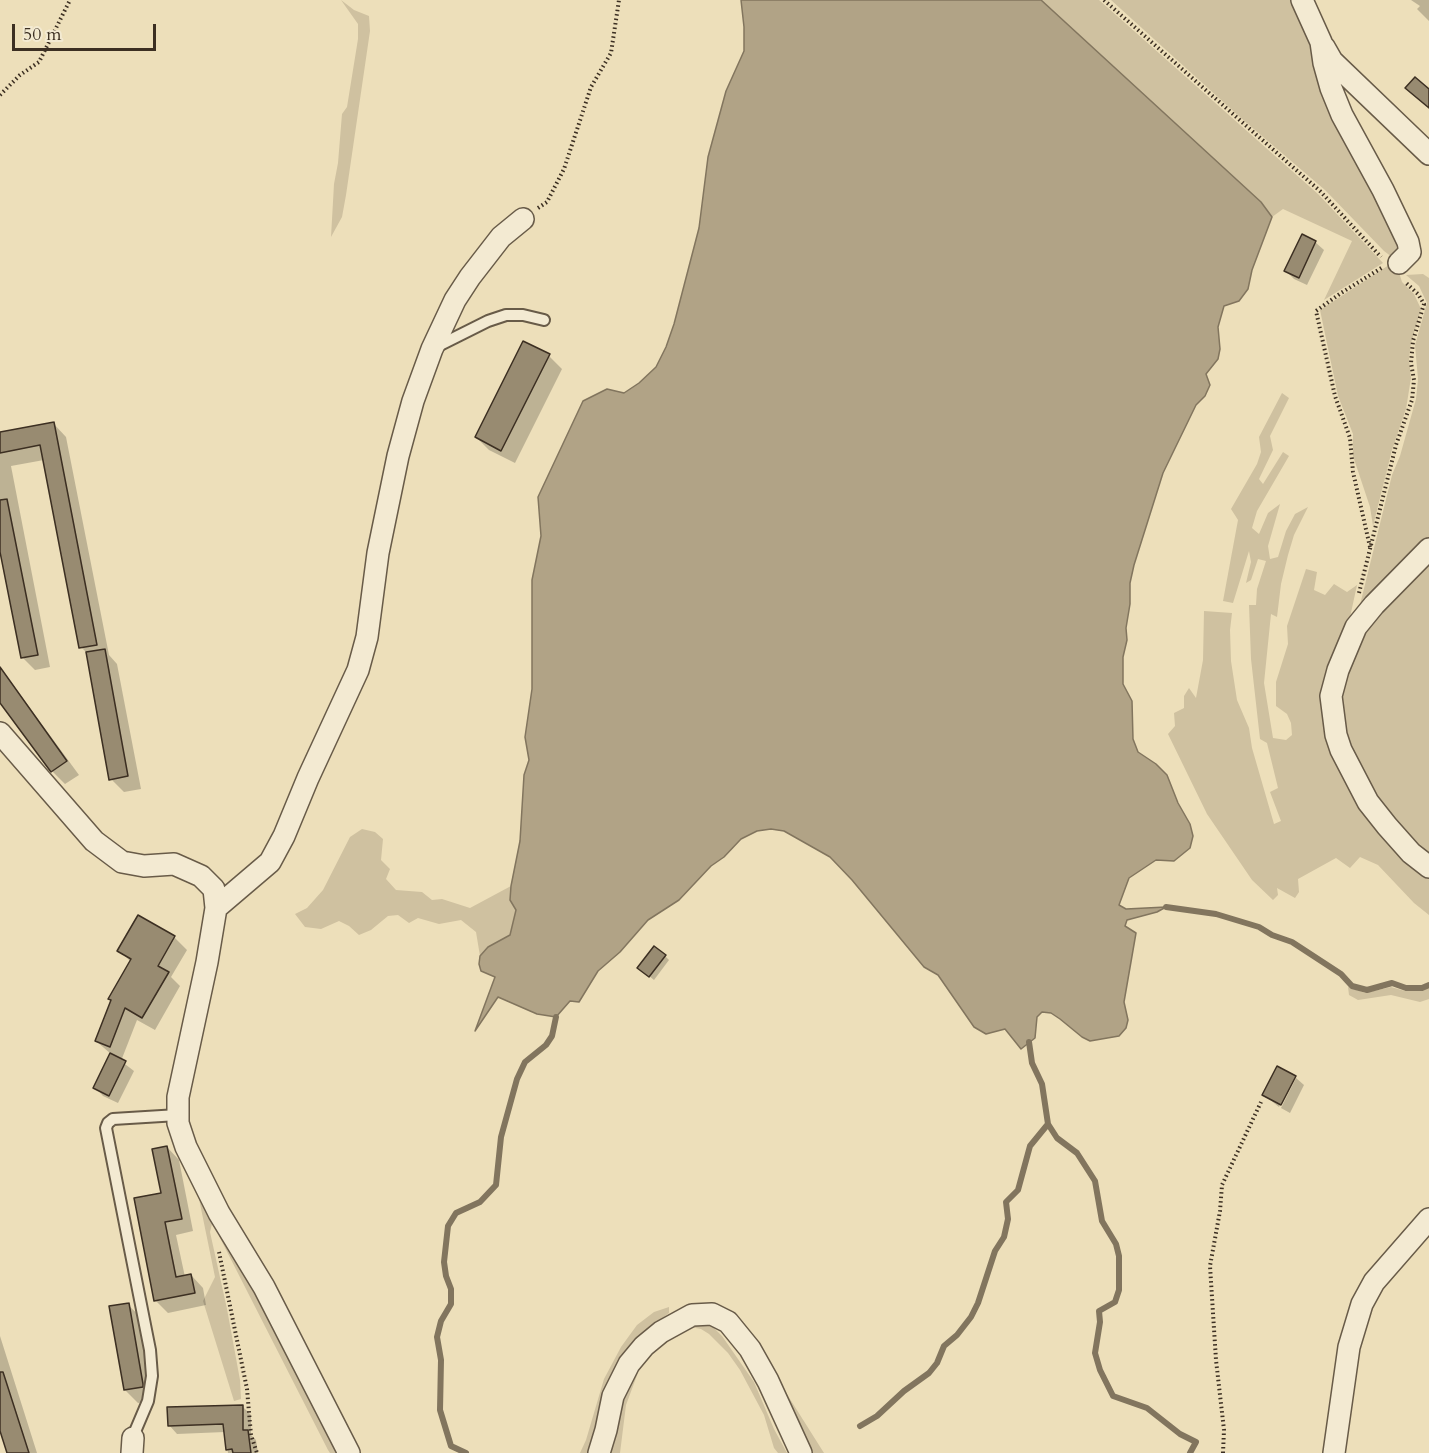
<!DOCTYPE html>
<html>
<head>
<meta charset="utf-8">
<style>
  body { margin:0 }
  #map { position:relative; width:1429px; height:1453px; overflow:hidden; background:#eddfba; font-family:Cardo,serif }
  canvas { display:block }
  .scale { position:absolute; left:12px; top:24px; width:144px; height:27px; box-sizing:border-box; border:3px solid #3c2f22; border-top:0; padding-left:8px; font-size:18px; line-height:21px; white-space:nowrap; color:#3c2f22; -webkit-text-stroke:4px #f3ead2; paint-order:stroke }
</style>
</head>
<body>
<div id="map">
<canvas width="1429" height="1453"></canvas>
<div class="scale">50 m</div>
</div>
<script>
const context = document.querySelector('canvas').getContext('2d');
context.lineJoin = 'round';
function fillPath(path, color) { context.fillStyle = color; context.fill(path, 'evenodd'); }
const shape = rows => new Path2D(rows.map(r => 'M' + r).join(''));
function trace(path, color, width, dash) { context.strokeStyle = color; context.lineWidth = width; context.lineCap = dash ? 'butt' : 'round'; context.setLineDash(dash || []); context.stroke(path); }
fillPath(shape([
  [341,0,354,10,369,16,370,31,346,195,342,217,331,237,334,184,338,163,342,114,347,107,358,39,358,24],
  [1041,0,1099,0,1318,194,1383,263,1324,300,1352,241,1283,209,1272,217,1261,202],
  [1111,0,1296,0,1403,248,1392,257,1384,251,1325,190,1241,118],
  [1389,265,1397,266,1402,282,1414,294,1421,309,1411,343,1409,359,1411,378,1406,409,1392,450,1373,526,1370,507,1353,456,1353,434,1338,396,1320,310],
  [1423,274,1429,278,1429,543,1357,617,1392,475,1400,456,1416,399,1418,379,1415,345,1427,303,1419,286,1406,275],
  [1282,393,1289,398,1270,436,1273,450,1259,479,1263,484,1283,452,1289,456,1257,511,1252,528,1259,534,1268,513,1280,504,1268,546,1270,559,1278,557,1286,531,1295,514,1308,507,1294,535,1288,555,1281,584,1277,617,1271,614,1264,683,1273,738,1286,740,1292,735,1291,723,1287,714,1276,706,1276,682,1288,644,1287,626,1306,569,1317,572,1314,590,1325,595,1334,584,1347,592,1357,585,1344,645,1331,731,1429,870,1429,915,1414,903,1378,865,1360,857,1350,868,1336,858,1298,879,1299,892,1295,898,1277,888,1278,895,1273,900,1252,880,1207,814,1168,734,1175,726,1174,713,1184,708,1184,696,1189,688,1196,698,1203,660,1204,611,1232,613,1230,630,1231,661,1237,700,1249,728,1252,748,1274,824,1281,821,1270,792,1278,788,1267,743,1260,739,1251,659,1249,605,1256,605,1257,589,1266,561,1258,559,1251,580,1246,583,1251,562,1249,551,1233,603,1223,601,1238,520,1231,509,1257,464,1261,452,1259,437],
  [1429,555,1429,853,1389,818,1350,756,1339,702,1355,645,1391,591],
  [362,829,375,832,383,839,381,860,390,869,386,879,396,890,422,892,432,900,442,899,470,908,511,886,510,900,516,910,510,935,488,947,480,956,476,932,461,920,439,924,418,918,409,923,398,915,388,916,371,930,359,935,349,926,339,921,321,929,305,927,295,914,307,908,323,890,350,837],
  [1429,986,1429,999,1420,1002,1391,995,1358,1000,1349,995,1348,987,1365,993,1391,987,1405,991,1423,989],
  [197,1189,214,1216,210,1232,227,1309,240,1380,241,1399,234,1401,203,1301,215,1277],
  [220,1227,292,1362,340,1453,330,1453,328,1450,219,1236],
  [669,1307,669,1313,639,1336,626,1354,590,1453,580,1453,586,1440,604,1379,621,1347,637,1325,654,1312],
  [685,1319,710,1324,722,1336,754,1382,774,1429,787,1453,778,1453,774,1448,764,1415,740,1370,728,1353,709,1334,701,1329,685,1326,661,1344,639,1370,626,1405,620,1453,607,1453,617,1401,637,1361],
  [769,1370,783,1388,824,1453,807,1453]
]), '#cfc1a0');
const water = shape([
  [741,0,1041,0,1261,202,1272,217,1252,270,1248,289,1239,301,1224,306,1218,327,1220,349,1218,359,1206,374,1210,385,1205,396,1196,405,1163,473,1134,565,1130,583,1130,604,1126,628,1127,640,1123,657,1123,684,1132,701,1133,739,1138,752,1156,764,1167,775,1178,803,1190,824,1193,836,1190,848,1174,861,1156,860,1129,878,1119,905,1126,909,1166,907,1157,912,1127,920,1125,926,1136,933,1124,1002,1128,1020,1126,1028,1119,1036,1090,1041,1082,1037,1060,1019,1051,1013,1042,1012,1037,1017,1035,1038,1021,1049,1005,1029,986,1034,974,1027,938,975,924,967,852,880,830,857,784,831,771,829,757,831,741,839,724,857,711,866,679,900,648,920,620,952,598,971,579,1002,570,1001,556,1017,537,1014,498,997,475,1031,495,977,481,971,479,964,480,956,488,947,510,935,516,910,510,900,511,886,520,841,524,775,529,760,525,737,532,689,532,580,541,536,538,497,583,401,607,389,624,393,639,383,656,367,666,347,674,324,699,228,708,157,726,91,744,51,744,27,741,0]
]);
fillPath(water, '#b1a386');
trace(water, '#82755e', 1.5);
fillPath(shape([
  [1411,0,1429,0,1429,21,1417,9,1420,6],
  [1315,242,1324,250,1307,285,1294,279,1286,271],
  [549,356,562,369,515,463,489,450,476,437],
  [53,423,66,437,109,655,117,664,141,789,124,792,111,779,88,654,81,647,44,460,11,466,50,667,35,670,22,657,0,544,0,434],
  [0,667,79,775,65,784,52,771,0,700],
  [139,917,174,937,187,950,171,977,180,986,155,1030,137,1020,121,1061,134,1071,118,1103,103,1096,95,1087,111,1054,96,1041,131,962,119,950],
  [665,956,669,960,654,980,643,971],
  [1277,1068,1296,1078,1293,1078,1279,1107,1264,1095],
  [1296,1078,1304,1085,1290,1113,1281,1108],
  [167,1147,179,1160,193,1231,176,1235,185,1277,191,1275,203,1288,206,1305,168,1313,155,1300],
  [128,1305,142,1318,155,1400,138,1403,125,1390],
  [0,1336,37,1453,9,1453,0,1426],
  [242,1406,251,1415,251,1435,256,1440,258,1453,228,1453,225,1432,177,1434,169,1425]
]), '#0003');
trace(shape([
  [1166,907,1216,914,1259,927,1272,935,1292,942,1341,974,1352,986,1367,990,1392,983,1406,988,1422,988,1429,985],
  [1029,1042,1032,1063,1042,1084,1048,1124,1057,1138,1077,1153,1095,1181,1102,1221,1116,1244,1119,1256,1119,1290,1115,1302,1099,1311,1100,1322,1095,1353,1100,1370,1113,1396,1147,1408,1180,1434,1196,1442,1190,1453],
  [860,1426,877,1416,904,1391,929,1373,937,1363,944,1346,957,1335,971,1317,978,1303,995,1251,1004,1237,1008,1219,1006,1202,1018,1190,1030,1146,1048,1124],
  [466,1453,451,1446,440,1410,441,1360,437,1337,441,1321,451,1304,451,1289,446,1276,444,1262,448,1226,456,1213,480,1202,496,1185,501,1137,517,1079,525,1062,546,1045,552,1036,556,1017]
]), '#82755e', 6);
const building = shape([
  [1415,77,1429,89,1429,108,1405,88,1415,77],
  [1302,234,1316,241,1299,278,1284,271,1302,234],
  [523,341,550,354,501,451,475,437,523,341],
  [54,422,97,645,79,648,40,445,0,453,0,432,54,422],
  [7,499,38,655,21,658,0,552,0,500,7,499],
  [105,649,128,776,109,780,86,652,105,649],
  [0,667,67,761,51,772,0,703,0,667],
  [138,915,175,936,158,966,169,972,142,1018,125,1008,110,1047,95,1041,111,1000,108,999,131,959,117,951,138,915],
  [654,946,666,955,649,977,637,968,654,946],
  [110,1053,126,1061,109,1096,93,1088,110,1053],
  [1277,1066,1296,1076,1281,1105,1262,1095,1277,1066],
  [167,1146,182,1219,165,1222,176,1277,191,1274,195,1293,154,1301,134,1198,161,1193,152,1149,167,1146],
  [129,1303,143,1384,143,1387,124,1390,109,1306,129,1303],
  [0,1372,3,1372,29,1453,7,1453,0,1431,0,1372],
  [243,1405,243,1430,248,1430,251,1453,233,1453,232,1449,226,1450,223,1424,168,1426,167,1407,243,1405]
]);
fillPath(building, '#988b71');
trace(building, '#3c2f22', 1.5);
const service = shape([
  [438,346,488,321,506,315,523,315,544,320],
  [131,1441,148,1401,152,1376,150,1350,106,1128,108,1123,113,1119,178,1115]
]);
const minor = shape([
  [1302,0,1321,42,1324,63,1331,88,1342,115,1383,190,1408,242,1410,252,1399,263],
  [1324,47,1332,61,1429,154],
  [1429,549,1374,605,1356,627,1338,670,1331,696,1336,735,1341,750,1368,802,1387,826,1411,853,1429,867],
  [0,733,94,841,122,862,144,866,174,864,201,876,214,889,216,908,207,962,178,1097,178,1123,186,1147,219,1213,264,1287,349,1453],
  [216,908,270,862,284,836,308,778,358,670,367,637,378,553,398,456,413,401,432,349,455,300,470,277,501,237,523,219],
  [132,1453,133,1438],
  [599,1453,606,1430,613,1396,629,1364,644,1346,661,1332,692,1315,712,1314,728,1322,750,1349,768,1381,801,1453],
  [1334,1453,1349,1347,1362,1304,1374,1282,1429,1219]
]);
trace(service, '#685b48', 14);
trace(minor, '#685b48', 24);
trace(shape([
  [1104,0,1320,191,1381,257],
  [0,95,20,75,39,62,70,0],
  [538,208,547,202,564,169,591,87,611,53,619,0],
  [1370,547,1353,472,1350,438,1335,396,1316,311,1341,293,1383,267],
  [1359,593,1396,445,1412,400,1414,380,1411,363,1413,341,1424,304,1418,294,1405,282],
  [219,1252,247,1389,251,1435,257,1453],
  [1223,1453,1224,1430,1216,1360,1210,1266,1220,1211,1222,1185,1261,1102]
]), '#3c2f22', 4, [1.5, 3]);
trace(service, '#f3ead2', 10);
trace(minor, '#f3ead2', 21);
</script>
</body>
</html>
